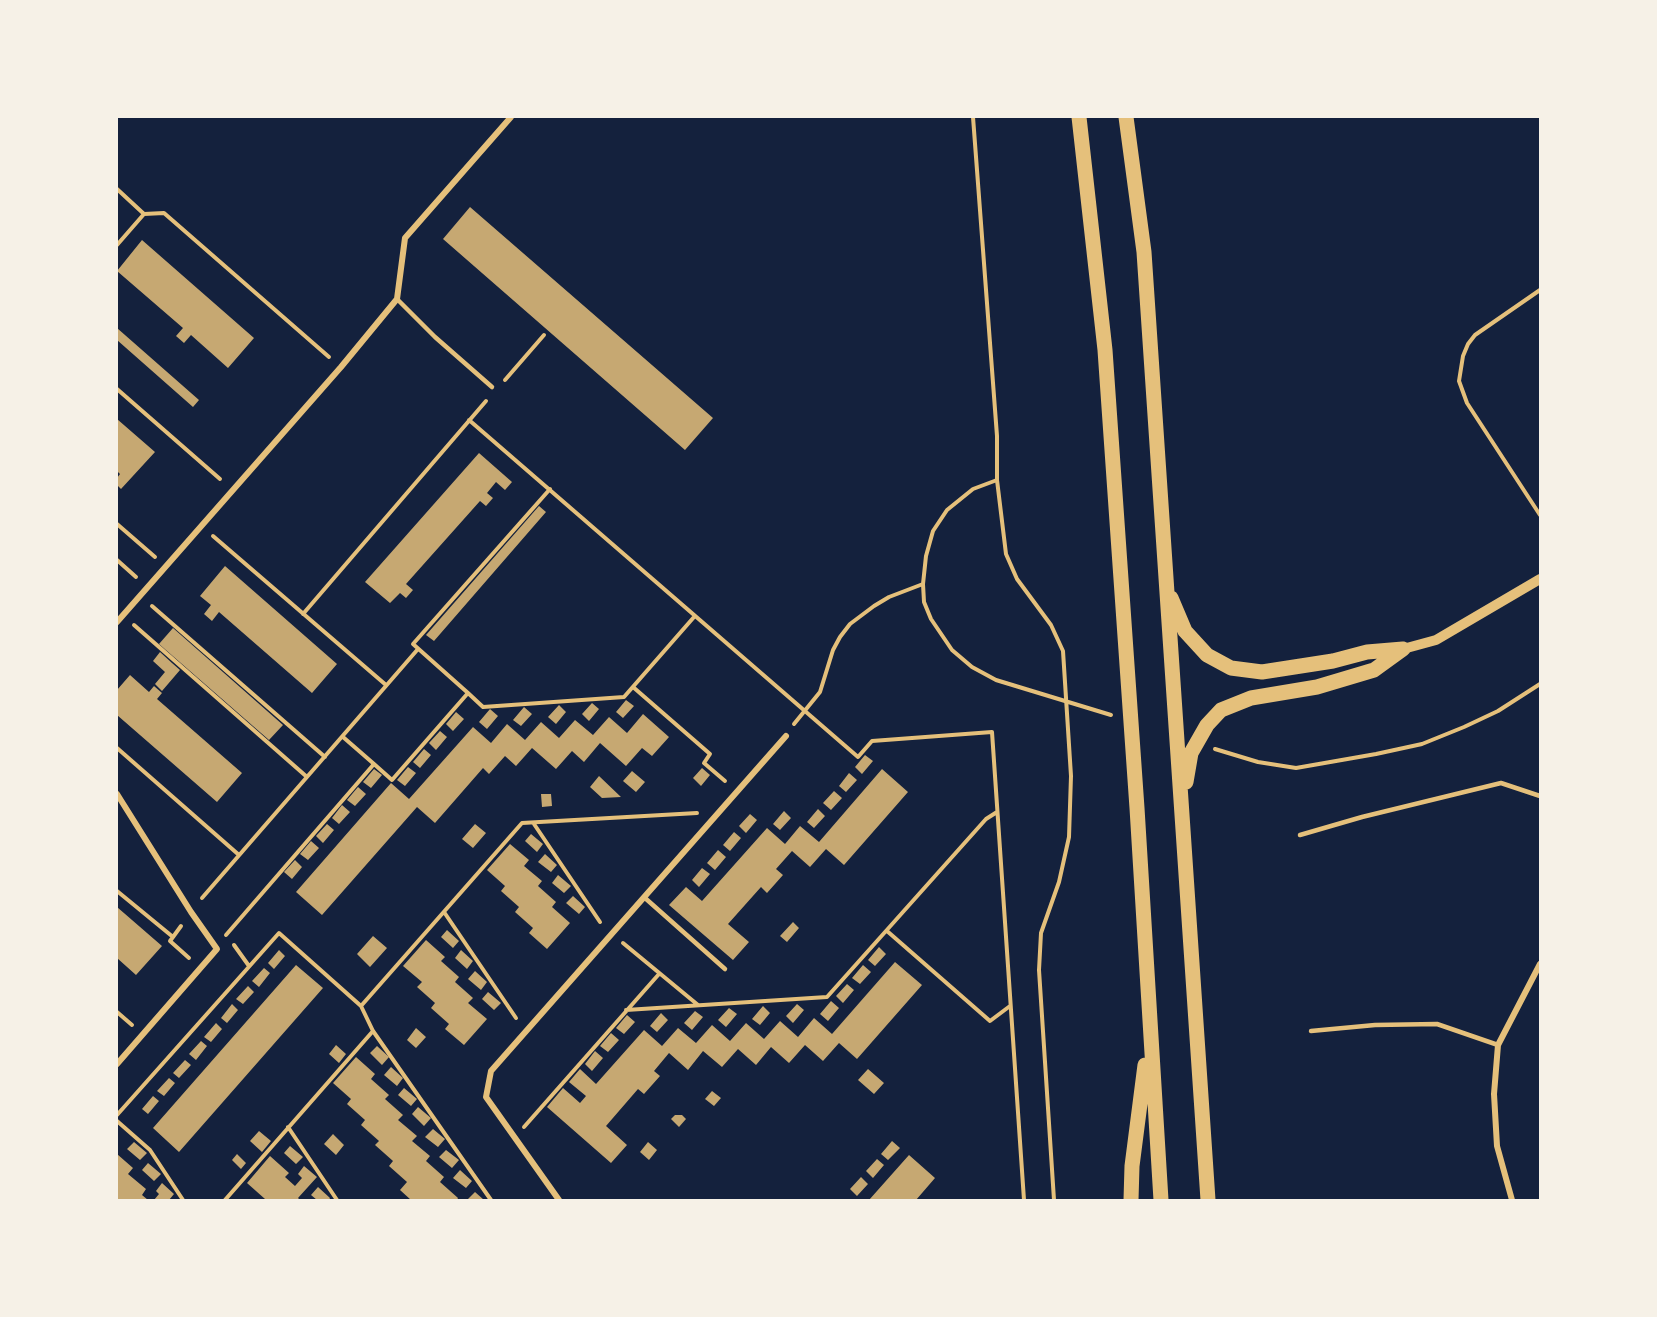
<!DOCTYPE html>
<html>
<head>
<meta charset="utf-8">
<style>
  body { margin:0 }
  #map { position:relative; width:1657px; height:1317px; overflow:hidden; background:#14213d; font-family:"Public Sans",sans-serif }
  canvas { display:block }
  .frame { position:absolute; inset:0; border:118px solid #f6f1e7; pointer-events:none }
</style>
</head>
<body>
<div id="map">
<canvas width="1657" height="1317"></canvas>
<div class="frame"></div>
</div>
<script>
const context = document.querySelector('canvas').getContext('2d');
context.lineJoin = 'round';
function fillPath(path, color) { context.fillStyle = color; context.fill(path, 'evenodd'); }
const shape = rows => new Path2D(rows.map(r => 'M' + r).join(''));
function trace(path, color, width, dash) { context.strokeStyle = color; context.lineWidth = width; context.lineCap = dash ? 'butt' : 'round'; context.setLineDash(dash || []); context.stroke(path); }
fillPath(shape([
  [470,207,713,418,685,450,443,239],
  [142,240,254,338,228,368,191,335,184,343,176,336,183,328,117,271],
  [117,328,199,400,193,407,117,340],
  [117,419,155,452,121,489,117,485,117,478,120,474,117,471],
  [479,453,512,482,505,490,496,482,487,493,493,498,486,506,480,501,406,584,413,590,406,598,400,593,390,603,365,582],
  [539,506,546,512,434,641,426,635],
  [225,566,337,664,312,693,219,612,212,621,204,614,211,605,200,596],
  [173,628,283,725,269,740,159,644],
  [160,652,172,663,167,669,172,663,180,670,162,691,155,684,165,672,153,661],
  [130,675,149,692,154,686,162,693,157,699,242,773,217,802,117,715,117,690],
  [626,700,634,706,623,718,616,712],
  [592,703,599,709,589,721,582,714],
  [559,705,566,712,556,724,548,717],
  [524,707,532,714,521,726,513,720],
  [490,709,498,716,487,729,479,722],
  [456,712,464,719,453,731,446,724],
  [643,714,669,737,652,756,642,748,626,766,600,743,584,762,572,751,556,769,532,748,516,766,505,756,489,774,483,768,435,823,417,807,322,915,296,892,391,783,409,799,473,727,491,743,507,724,525,740,541,722,559,738,575,720,593,735,609,717,627,733],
  [440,731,447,737,436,750,429,743],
  [424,749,431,755,420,768,413,762],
  [865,755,873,761,862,774,855,767],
  [408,767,416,773,405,786,397,780],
  [702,768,710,775,701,786,693,778],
  [374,769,382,775,371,788,363,782],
  [882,769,908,792,844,865,826,849,810,867,792,851,776,869,783,875,767,893,761,887,728,924,749,942,733,960,669,905,686,887,702,901,767,828,785,844,800,826,819,842],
  [632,771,645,782,636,792,623,781],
  [849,773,857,780,846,792,839,786],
  [599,776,621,797,602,798,590,787],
  [358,787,366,794,355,806,347,800],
  [834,791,842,798,831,810,823,803],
  [541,794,551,794,552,806,542,807],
  [342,805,350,812,339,824,332,818],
  [818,809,825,816,814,828,807,822],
  [784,811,791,818,780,830,773,824],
  [750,814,757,820,746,833,739,826],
  [327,824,334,830,323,843,316,836],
  [475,824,486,833,473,848,462,839],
  [734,832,741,838,730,851,723,845],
  [531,834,543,844,537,852,525,841],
  [311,841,319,848,308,860,300,854],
  [510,844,529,860,524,866,542,881,538,886,556,902,552,907,570,923,547,949,529,933,533,928,515,912,519,907,501,891,505,886,487,870],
  [718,850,726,857,715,870,707,863],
  [545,854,557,865,551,872,538,862],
  [295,860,302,867,292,879,284,872],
  [702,868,710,874,699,887,692,880],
  [558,875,571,886,564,893,552,883],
  [573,896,585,907,579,914,566,903],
  [117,907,162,946,136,975,117,958],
  [793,922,799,928,787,942,780,936],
  [447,930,459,941,453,948,441,937],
  [373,936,387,948,370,967,357,954],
  [426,940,445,957,441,961,459,977,455,982,473,998,468,1003,487,1019,464,1045,445,1029,449,1024,431,1008,435,1003,417,987,422,982,403,966],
  [879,947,886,954,875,966,868,960],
  [279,950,285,956,274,969,268,963],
  [461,950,473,961,467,969,455,958],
  [895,962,922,985,857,1059,839,1043,823,1061,805,1045,789,1063,771,1047,756,1065,738,1049,722,1067,703,1051,688,1070,669,1053,654,1071,660,1076,644,1094,638,1089,606,1126,627,1145,611,1163,547,1107,563,1088,580,1103,586,1096,569,1082,580,1069,596,1084,644,1030,662,1046,678,1028,696,1043,712,1025,730,1041,746,1023,764,1039,780,1021,798,1037,814,1018,832,1034],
  [296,965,323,988,179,1152,153,1128],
  [863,965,871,972,860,984,852,978],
  [264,968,270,973,259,987,252,981],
  [475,971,487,982,481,990,468,979],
  [847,984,854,990,843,1003,836,996],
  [248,986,254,992,243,1004,236,999],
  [488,992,501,1003,494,1010,482,999],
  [831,1001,839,1008,828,1021,820,1014],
  [232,1004,238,1010,227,1023,221,1018],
  [797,1004,804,1010,793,1023,786,1016],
  [763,1006,770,1013,760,1025,752,1019],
  [729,1008,737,1014,726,1027,718,1020],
  [695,1011,703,1017,692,1030,684,1023],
  [661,1013,668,1020,657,1032,650,1026],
  [627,1015,635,1022,624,1034,616,1028],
  [216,1023,222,1029,211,1042,204,1037],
  [416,1028,426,1037,416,1048,407,1040],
  [611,1033,619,1040,608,1052,600,1046],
  [201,1041,207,1046,196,1060,189,1054],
  [336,1045,346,1054,339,1063,329,1054],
  [377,1046,389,1057,382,1065,370,1053],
  [595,1051,603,1058,592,1071,585,1064],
  [356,1057,375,1074,371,1079,389,1095,385,1099,403,1115,398,1120,417,1136,412,1141,430,1156,426,1161,444,1177,440,1182,458,1198,457,1200,411,1200,400,1190,407,1182,389,1166,393,1161,375,1145,379,1141,361,1125,365,1120,347,1104,351,1099,333,1083],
  [185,1060,191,1065,179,1078,173,1073],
  [391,1067,403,1078,397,1086,384,1075],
  [868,1069,884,1083,874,1094,858,1080],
  [169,1078,175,1083,164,1096,157,1091],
  [404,1088,417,1099,411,1106,398,1095],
  [712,1091,721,1098,714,1106,705,1099],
  [153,1096,159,1101,148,1114,142,1109],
  [418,1107,431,1118,424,1126,412,1114],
  [675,1115,682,1115,686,1119,679,1127,671,1119],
  [433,1129,445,1139,438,1147,425,1137],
  [259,1131,271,1141,262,1152,250,1141],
  [333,1134,344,1145,336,1155,324,1144],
  [892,1141,900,1148,888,1160,881,1154],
  [134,1142,147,1153,140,1160,127,1149],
  [648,1142,657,1150,649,1160,640,1152],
  [290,1146,303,1157,296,1164,284,1153],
  [446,1150,459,1160,452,1168,439,1157],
  [117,1154,133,1168,128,1174,146,1189,142,1195,148,1200,117,1200],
  [237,1154,246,1163,241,1169,232,1160],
  [909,1155,935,1178,916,1200,869,1200],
  [270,1156,289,1173,285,1177,295,1186,302,1178,298,1174,304,1166,317,1177,298,1198,300,1200,264,1200,265,1199,247,1183],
  [877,1159,884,1165,873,1178,866,1171],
  [148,1163,161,1174,154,1181,142,1170],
  [460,1170,472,1181,466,1188,453,1178],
  [861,1177,868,1184,857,1196,850,1189],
  [162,1183,174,1194,169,1200,154,1200,159,1194,156,1191],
  [318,1187,330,1198,329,1200,317,1200,311,1195],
  [475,1192,484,1200,467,1200]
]), '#c6a872');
trace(shape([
  [973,117,997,436,997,480,1006,554,1017,579,1051,625,1063,651,1071,776,1069,837,1059,882,1041,933,1039,970,1054,1200],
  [117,189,144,214,164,213,329,357],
  [117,245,144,214],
  [1540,290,1475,335,1468,344,1463,356,1459,381,1467,403,1540,515],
  [505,380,544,335],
  [117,389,220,479],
  [469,420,858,757,872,741,992,732,1024,1200],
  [997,480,973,489,947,510,933,531,926,556,923,584,924,602,931,619,952,650,972,667,996,680,1111,715],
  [550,489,413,644,468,693,483,707,624,697,694,617],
  [117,524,155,557],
  [213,536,386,685],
  [117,560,136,577],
  [152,606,325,757],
  [303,614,486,401],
  [134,625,307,777],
  [633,687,710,754,704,763,725,781],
  [794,724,820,692,833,650,840,637,850,624,874,606,889,597,923,584],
  [343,737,374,764],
  [117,748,239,855],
  [1215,749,1258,762,1296,768,1376,754,1422,744,1464,727,1498,711,1540,684],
  [534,824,600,922],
  [117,891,173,937,170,941,189,958],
  [202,898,418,649],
  [444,912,516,1018],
  [887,931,990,1021,1010,1006],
  [226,935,374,764,392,780,468,693],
  [173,937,181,926],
  [623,943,698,1005],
  [234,945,249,966],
  [361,1006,522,823,697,813],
  [626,1010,827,997,986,819,997,812],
  [117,1012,132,1025],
  [117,1115,279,933,361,1006,373,1031,491,1200],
  [117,1121,150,1150,183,1200],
  [288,1127,337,1200],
  [524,1127,659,974],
  [225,1200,373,1031]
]), '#e5c07b', 4);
trace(shape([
  [397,299,435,337,492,387],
  [1300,835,1362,817,1501,783,1540,796],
  [645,898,725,969],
  [1311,1031,1375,1025,1437,1024,1498,1045]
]), '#e5c07b', 4.5);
trace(shape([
  [117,622,341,367,397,299,405,238,511,117],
  [117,794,191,912,217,949,117,1064],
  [559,1200,486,1097,491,1071,786,736],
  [1512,1200,1497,1146,1494,1094,1498,1045,1540,964]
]), '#e5c07b', 6);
trace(shape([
  [1403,649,1436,640,1540,579]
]), '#e5c07b', 10);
trace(shape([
  [1079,117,1105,350,1137,808,1161,1200],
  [1126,117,1144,252,1208,1200],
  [1171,598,1185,631,1207,655,1231,668,1262,672,1333,661,1367,652,1403,649],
  [1186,782,1191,753,1207,725,1221,710,1251,698,1317,687,1374,670,1403,649],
  [1131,1200,1132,1166,1145,1065]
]), '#e5c07b', 15);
</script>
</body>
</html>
